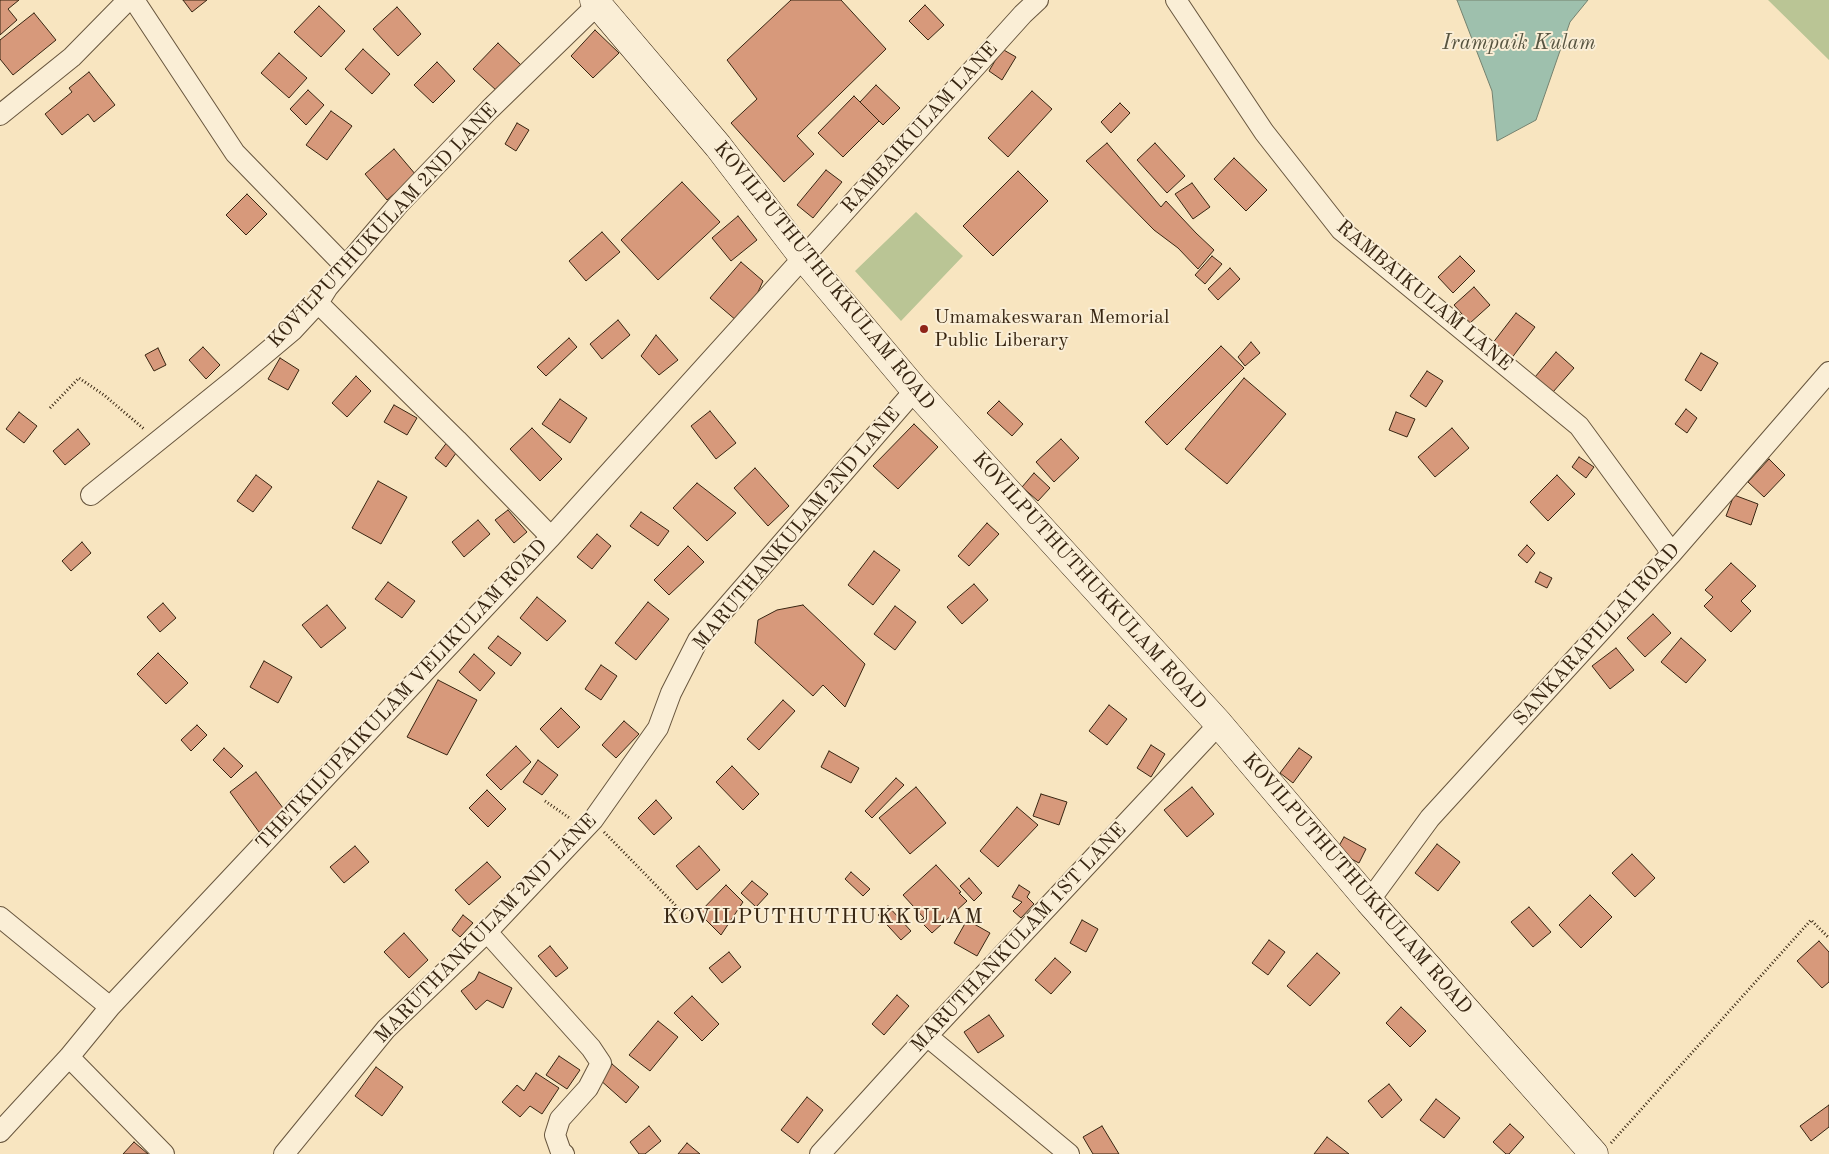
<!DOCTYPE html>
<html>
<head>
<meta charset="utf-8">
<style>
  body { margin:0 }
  canvas { display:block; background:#f8e5c0 }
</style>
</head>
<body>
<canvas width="1829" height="1154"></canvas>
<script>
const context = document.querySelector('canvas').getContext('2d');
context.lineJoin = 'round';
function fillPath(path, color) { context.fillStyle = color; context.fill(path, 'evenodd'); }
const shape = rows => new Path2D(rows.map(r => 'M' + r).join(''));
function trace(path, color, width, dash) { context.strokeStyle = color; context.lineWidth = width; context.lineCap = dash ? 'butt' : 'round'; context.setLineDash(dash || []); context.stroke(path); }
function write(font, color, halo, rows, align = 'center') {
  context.font = font + ' "Old Standard TT",serif'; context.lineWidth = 4; context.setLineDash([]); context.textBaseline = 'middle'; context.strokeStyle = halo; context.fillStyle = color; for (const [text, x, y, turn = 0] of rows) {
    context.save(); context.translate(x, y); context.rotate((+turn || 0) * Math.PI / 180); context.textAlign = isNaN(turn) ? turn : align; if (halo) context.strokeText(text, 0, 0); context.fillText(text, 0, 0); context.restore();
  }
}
fillPath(shape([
  [1768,0,1829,0,1829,60],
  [916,212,963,256,901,321,855,271]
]), '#bac595');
const water = shape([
  [1457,0,1588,0,1570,22,1536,120,1497,141,1492,91,1457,0]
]);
fillPath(water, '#9ec0ad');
trace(water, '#75826f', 1);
const building = shape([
  [0,0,19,0,8,9,17,20,0,35,0,0],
  [183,0,207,0,192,12,183,0],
  [791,0,841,0,886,49,797,136,814,154,784,182,731,123,757,99,727,60,791,0],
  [925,5,944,25,928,40,909,21,925,5],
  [319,6,345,31,321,57,294,32,319,6],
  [397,7,421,34,398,56,373,29,397,7],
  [34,13,56,40,13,75,0,59,0,40,34,13],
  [595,30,619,53,593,78,571,56,595,30],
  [498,43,521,65,497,91,473,69,498,43],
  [363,49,390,74,372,94,345,69,363,49],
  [1002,49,1016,57,1002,80,989,71,1002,49],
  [279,53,307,78,289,98,261,73,279,53],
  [437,62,455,81,433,103,414,85,437,62],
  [89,72,115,105,94,122,88,114,62,135,45,114,72,92,69,88,89,72],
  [876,85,900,108,883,125,860,102,876,85],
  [308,90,324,105,306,125,290,109,308,90],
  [1032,91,1052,109,1008,157,988,138,1032,91],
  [854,96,879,121,843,157,818,133,854,96],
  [1120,103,1130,113,1111,133,1101,122,1120,103],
  [331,111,352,126,327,160,306,145,331,111],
  [517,123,529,130,516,151,505,144,517,123],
  [1107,143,1161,207,1166,201,1196,233,1214,250,1198,269,1178,248,1154,230,1086,161,1107,143],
  [1155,143,1185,176,1167,193,1137,160,1155,143],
  [394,149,416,175,387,200,365,174,394,149],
  [1234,158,1267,190,1246,211,1214,179,1234,158],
  [826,170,842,182,813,218,797,205,826,170],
  [1018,171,1048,201,993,256,963,226,1018,171],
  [682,182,720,222,658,280,621,240,682,182],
  [1192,183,1210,207,1193,219,1175,194,1192,183],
  [247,194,267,214,246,235,226,215,247,194],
  [738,216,757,240,731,261,712,238,738,216],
  [602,232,620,252,586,281,569,261,602,232],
  [1212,256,1222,264,1205,284,1195,275,1212,256],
  [1460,256,1475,271,1453,293,1438,277,1460,256],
  [741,262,763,281,758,292,737,321,710,298,741,262],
  [1230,268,1240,279,1218,300,1208,289,1230,268],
  [1474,287,1490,305,1470,323,1454,305,1474,287],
  [1516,313,1535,327,1511,359,1492,344,1516,313],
  [618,320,630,335,602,359,590,344,618,320],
  [656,335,678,360,659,375,641,356,656,335],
  [569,338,577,347,546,376,537,367,569,338],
  [1251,342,1260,353,1245,366,1238,357,1251,342],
  [1221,346,1244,368,1167,445,1145,422,1221,346],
  [203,347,220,365,206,379,189,360,203,347],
  [158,348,166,365,154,371,145,355,158,348],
  [1556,352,1574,368,1553,392,1535,377,1556,352],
  [1701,353,1718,363,1701,391,1685,380,1701,353],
  [280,358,299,370,288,390,268,379,280,358],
  [1427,371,1443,381,1426,407,1410,396,1427,371],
  [356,376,371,391,347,417,332,403,356,376],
  [1244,378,1286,414,1227,484,1185,449,1244,378],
  [560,399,587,418,570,443,542,424,560,399],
  [999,401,1023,424,1012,436,987,413,999,401],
  [394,405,417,418,407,435,384,422,394,405],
  [1686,409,1697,418,1687,433,1675,424,1686,409],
  [710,411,736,443,716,459,691,426,710,411],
  [19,412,37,426,24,443,6,429,19,412],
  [1396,412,1415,419,1407,437,1389,430,1396,412],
  [914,424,938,447,898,489,873,466,914,424],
  [532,428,562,459,540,481,510,449,532,428],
  [1452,428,1469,448,1435,477,1418,457,1452,428],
  [78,429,90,444,65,465,53,451,78,429],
  [1061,439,1079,458,1054,482,1036,462,1061,439],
  [448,441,459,449,446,467,435,458,448,441],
  [1579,457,1594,467,1586,478,1572,467,1579,457],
  [1769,459,1785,475,1764,497,1748,482,1769,459],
  [755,468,789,506,768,526,734,488,755,468],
  [1034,473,1050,488,1038,501,1022,487,1034,473],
  [256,475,272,487,253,512,237,501,256,475],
  [1557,475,1575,494,1548,521,1530,502,1557,475],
  [378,481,407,497,381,544,352,528,378,481],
  [697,483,736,513,707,541,673,508,697,483],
  [1734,495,1758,504,1751,525,1726,516,1734,495],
  [508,510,527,532,514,543,495,520,508,510],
  [641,512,669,531,658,546,630,526,641,512],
  [478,520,490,534,464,557,452,542,478,520],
  [987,523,999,534,969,566,958,556,987,523],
  [597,534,611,546,592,569,577,557,597,534],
  [82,542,91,553,71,571,62,561,82,542],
  [1527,545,1535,553,1527,563,1518,555,1527,545],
  [688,546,704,562,669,595,654,580,688,546],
  [874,551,900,570,873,605,848,585,874,551],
  [1731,563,1756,586,1741,601,1751,611,1731,632,1704,606,1713,597,1705,590,1731,563],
  [1540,572,1552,578,1547,588,1535,582,1540,572],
  [388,582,415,601,402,618,375,599,388,582],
  [974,584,988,600,962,624,947,607,974,584],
  [537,597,566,621,547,641,520,618,537,597],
  [648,602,669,619,636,660,615,643,648,602],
  [163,603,176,618,160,632,147,617,163,603],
  [327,605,346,628,321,648,302,625,327,605],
  [803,605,865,664,845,707,823,685,813,696,755,643,758,620,777,610,803,605],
  [895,606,916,622,895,650,874,634,895,606],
  [1653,614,1671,633,1645,657,1627,638,1653,614],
  [498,636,521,653,511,666,488,648,498,636],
  [1681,638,1706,660,1686,683,1661,662,1681,638],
  [1616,648,1634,670,1610,689,1592,666,1616,648],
  [158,653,188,683,166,704,137,674,158,653],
  [474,654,495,673,480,691,459,672,474,654],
  [264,661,292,677,278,703,250,687,264,661],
  [601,665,617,676,601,700,585,689,601,665],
  [438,680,477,700,447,755,407,737,438,680],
  [783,700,795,711,759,750,747,739,783,700],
  [1109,705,1127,719,1107,745,1089,731,1109,705],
  [561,708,580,727,558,748,540,729,561,708],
  [624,721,639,734,616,758,602,745,624,721],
  [197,725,207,735,191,751,181,740,197,725],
  [1151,745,1165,754,1151,777,1137,768,1151,745],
  [516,746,531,762,501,790,486,775,516,746],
  [224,748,243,766,231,778,213,760,224,748],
  [1299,748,1312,757,1293,783,1280,773,1299,748],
  [829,751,859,768,851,783,821,767,829,751],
  [538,760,558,775,542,795,523,782,538,760],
  [732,766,759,794,743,810,716,782,732,766],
  [256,772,286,812,259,832,230,792,256,772],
  [896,778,904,785,872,818,865,811,896,778],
  [916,787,946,823,910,854,879,818,916,787],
  [1192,787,1214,814,1187,837,1164,810,1192,787],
  [487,790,506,809,488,827,469,808,487,790],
  [1041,794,1067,802,1059,825,1033,816,1041,794],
  [656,800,672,818,654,835,638,818,656,800],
  [1017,807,1038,825,998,867,980,851,1017,807],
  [1344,837,1366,849,1359,863,1336,851,1344,837],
  [1437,844,1460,862,1438,891,1415,873,1437,844],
  [355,846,369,862,344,883,330,867,355,846],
  [699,846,720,870,697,890,676,866,699,846],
  [1632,854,1655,878,1635,897,1612,873,1632,854],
  [487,862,501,877,469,905,455,890,487,862],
  [936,865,961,892,959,893,967,901,932,933,920,921,924,918,903,895,936,865],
  [851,872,870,889,863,896,845,879,851,872],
  [969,878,982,893,974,901,960,886,969,878],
  [752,881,768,894,756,907,741,893,752,881],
  [726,885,743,902,721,935,699,913,726,885],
  [1019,885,1030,892,1027,897,1034,904,1021,918,1013,911,1022,902,1012,897,1019,885],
  [1590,895,1612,917,1581,948,1559,925,1590,895],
  [888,906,911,931,901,940,878,915,888,906],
  [1529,907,1551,932,1533,947,1511,922,1529,907],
  [463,915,473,923,460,937,452,930,463,915],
  [967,920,990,933,977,956,954,943,967,920],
  [1082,920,1098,929,1086,952,1070,943,1082,920],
  [404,933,428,960,409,978,384,952,404,933],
  [1269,940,1285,952,1268,975,1252,963,1269,940],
  [1819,941,1829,952,1829,982,1822,988,1797,961,1819,941],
  [550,946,568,968,556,977,538,956,550,946],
  [729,952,741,967,722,983,709,968,729,952],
  [1317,953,1340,973,1310,1006,1287,986,1317,953],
  [1055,958,1071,972,1051,994,1035,980,1055,958],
  [479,972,512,988,503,1008,487,1000,476,1010,461,991,475,980,479,972],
  [897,995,909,1006,884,1035,872,1024,897,995],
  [692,996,719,1024,702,1041,674,1013,692,996],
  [1401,1007,1426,1031,1410,1047,1386,1023,1401,1007],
  [989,1015,1004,1036,978,1053,964,1032,989,1015],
  [658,1021,678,1037,650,1071,629,1055,658,1021],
  [559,1056,580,1070,567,1089,546,1075,559,1056],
  [612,1064,639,1087,626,1103,599,1079,612,1064],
  [376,1067,403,1087,382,1116,355,1096,376,1067],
  [536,1073,559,1088,542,1114,530,1106,520,1117,502,1102,517,1085,524,1091,536,1073],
  [1389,1084,1402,1100,1382,1118,1368,1101,1389,1084],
  [807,1097,823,1110,798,1143,781,1130,807,1097],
  [1436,1099,1460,1118,1444,1138,1420,1120,1436,1099],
  [1829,1105,1829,1127,1811,1141,1800,1126,1829,1105],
  [1510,1124,1524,1137,1509,1154,1506,1154,1493,1142,1510,1124],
  [649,1126,661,1141,645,1154,639,1154,630,1142,649,1126],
  [1102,1126,1119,1154,1093,1154,1083,1137,1102,1126],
  [1327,1137,1349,1154,1314,1154,1327,1137],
  [134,1142,148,1154,123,1154,134,1142],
  [687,1143,700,1154,678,1154,687,1143]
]);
fillPath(building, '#d7997b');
trace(building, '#382612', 1);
const street = shape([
  [134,0,235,153,345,266],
  [1176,0,1264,132,1341,230,1579,426,1672,553],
  [0,115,72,57,128,0],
  [318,303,457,440,551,537],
  [91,495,236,378,293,330,318,303,328,287,398,205,490,109,598,4],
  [1369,901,1430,818,1672,553,1829,372],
  [0,917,110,1007],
  [487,932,591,1048,601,1063,588,1088,560,1119,555,1135,561,1152,564,1154],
  [927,1036,1069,1154],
  [69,1057,164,1154],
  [0,1132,69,1057,110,1007,551,537,1023,14,1038,0],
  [284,1154,386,1029,487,932,593,820,658,728,671,693,698,640,915,390],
  [820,1154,927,1036,1219,724]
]);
const secondary = shape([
  [594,0,718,146,803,257,915,390,1219,724,1369,901,1594,1154]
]);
trace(street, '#68563e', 22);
trace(secondary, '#382612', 29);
trace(shape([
  [50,408,79,378,104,395,144,429],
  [545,801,571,819],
  [604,832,682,912,689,922],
  [1611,1143,1811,920,1829,938]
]), '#382612', 3, [1, 2.5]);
trace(street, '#faeed6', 20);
trace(secondary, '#faeed6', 28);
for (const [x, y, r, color] of [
  [924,329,5,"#8f2418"]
]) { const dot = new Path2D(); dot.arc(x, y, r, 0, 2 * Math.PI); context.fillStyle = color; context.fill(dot); trace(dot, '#faeed6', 2); }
write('20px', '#382612', '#faeed6', [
  ["RAMBAIKULAM LANE",920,128,-48],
  ["KOVILPUTHUKULAM 2ND LANE",383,226,-47],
  ["KOVILPUTHUTHUKKULAM ROAD",824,276,51],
  ["RAMBAIKULAM LANE",1424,296,40],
  ["MARUTHANKULAM 2ND LANE",797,529,-50],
  ["KOVILPUTHUTHUKKULAM ROAD",1089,581,48],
  ["SANKARAPILLAI ROAD",1597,635,-48],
  ["THETKILUPAIKULAM VELIKULAM ROAD",402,695,-47],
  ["KOVILPUTHUTHUKKULAM ROAD",1357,884,49],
  ["MARUTHANKULAM 2ND LANE",486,929,-46],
  ["MARUTHANKULAM 1ST LANE",1019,938,-47]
]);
write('20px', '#382612', '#faeed6', [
  ["Umamakeswaran Memorial",934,318],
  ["Public Liberary",934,341]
], 'left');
write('italic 21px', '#575440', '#faeed6', [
  ["Irampaik Kulam",1519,43]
]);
context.letterSpacing = '1px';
write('22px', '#382612', '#faeed6', [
  ["KOVILPUTHUTHUKKULAM",823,917]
]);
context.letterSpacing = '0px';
</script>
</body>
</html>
